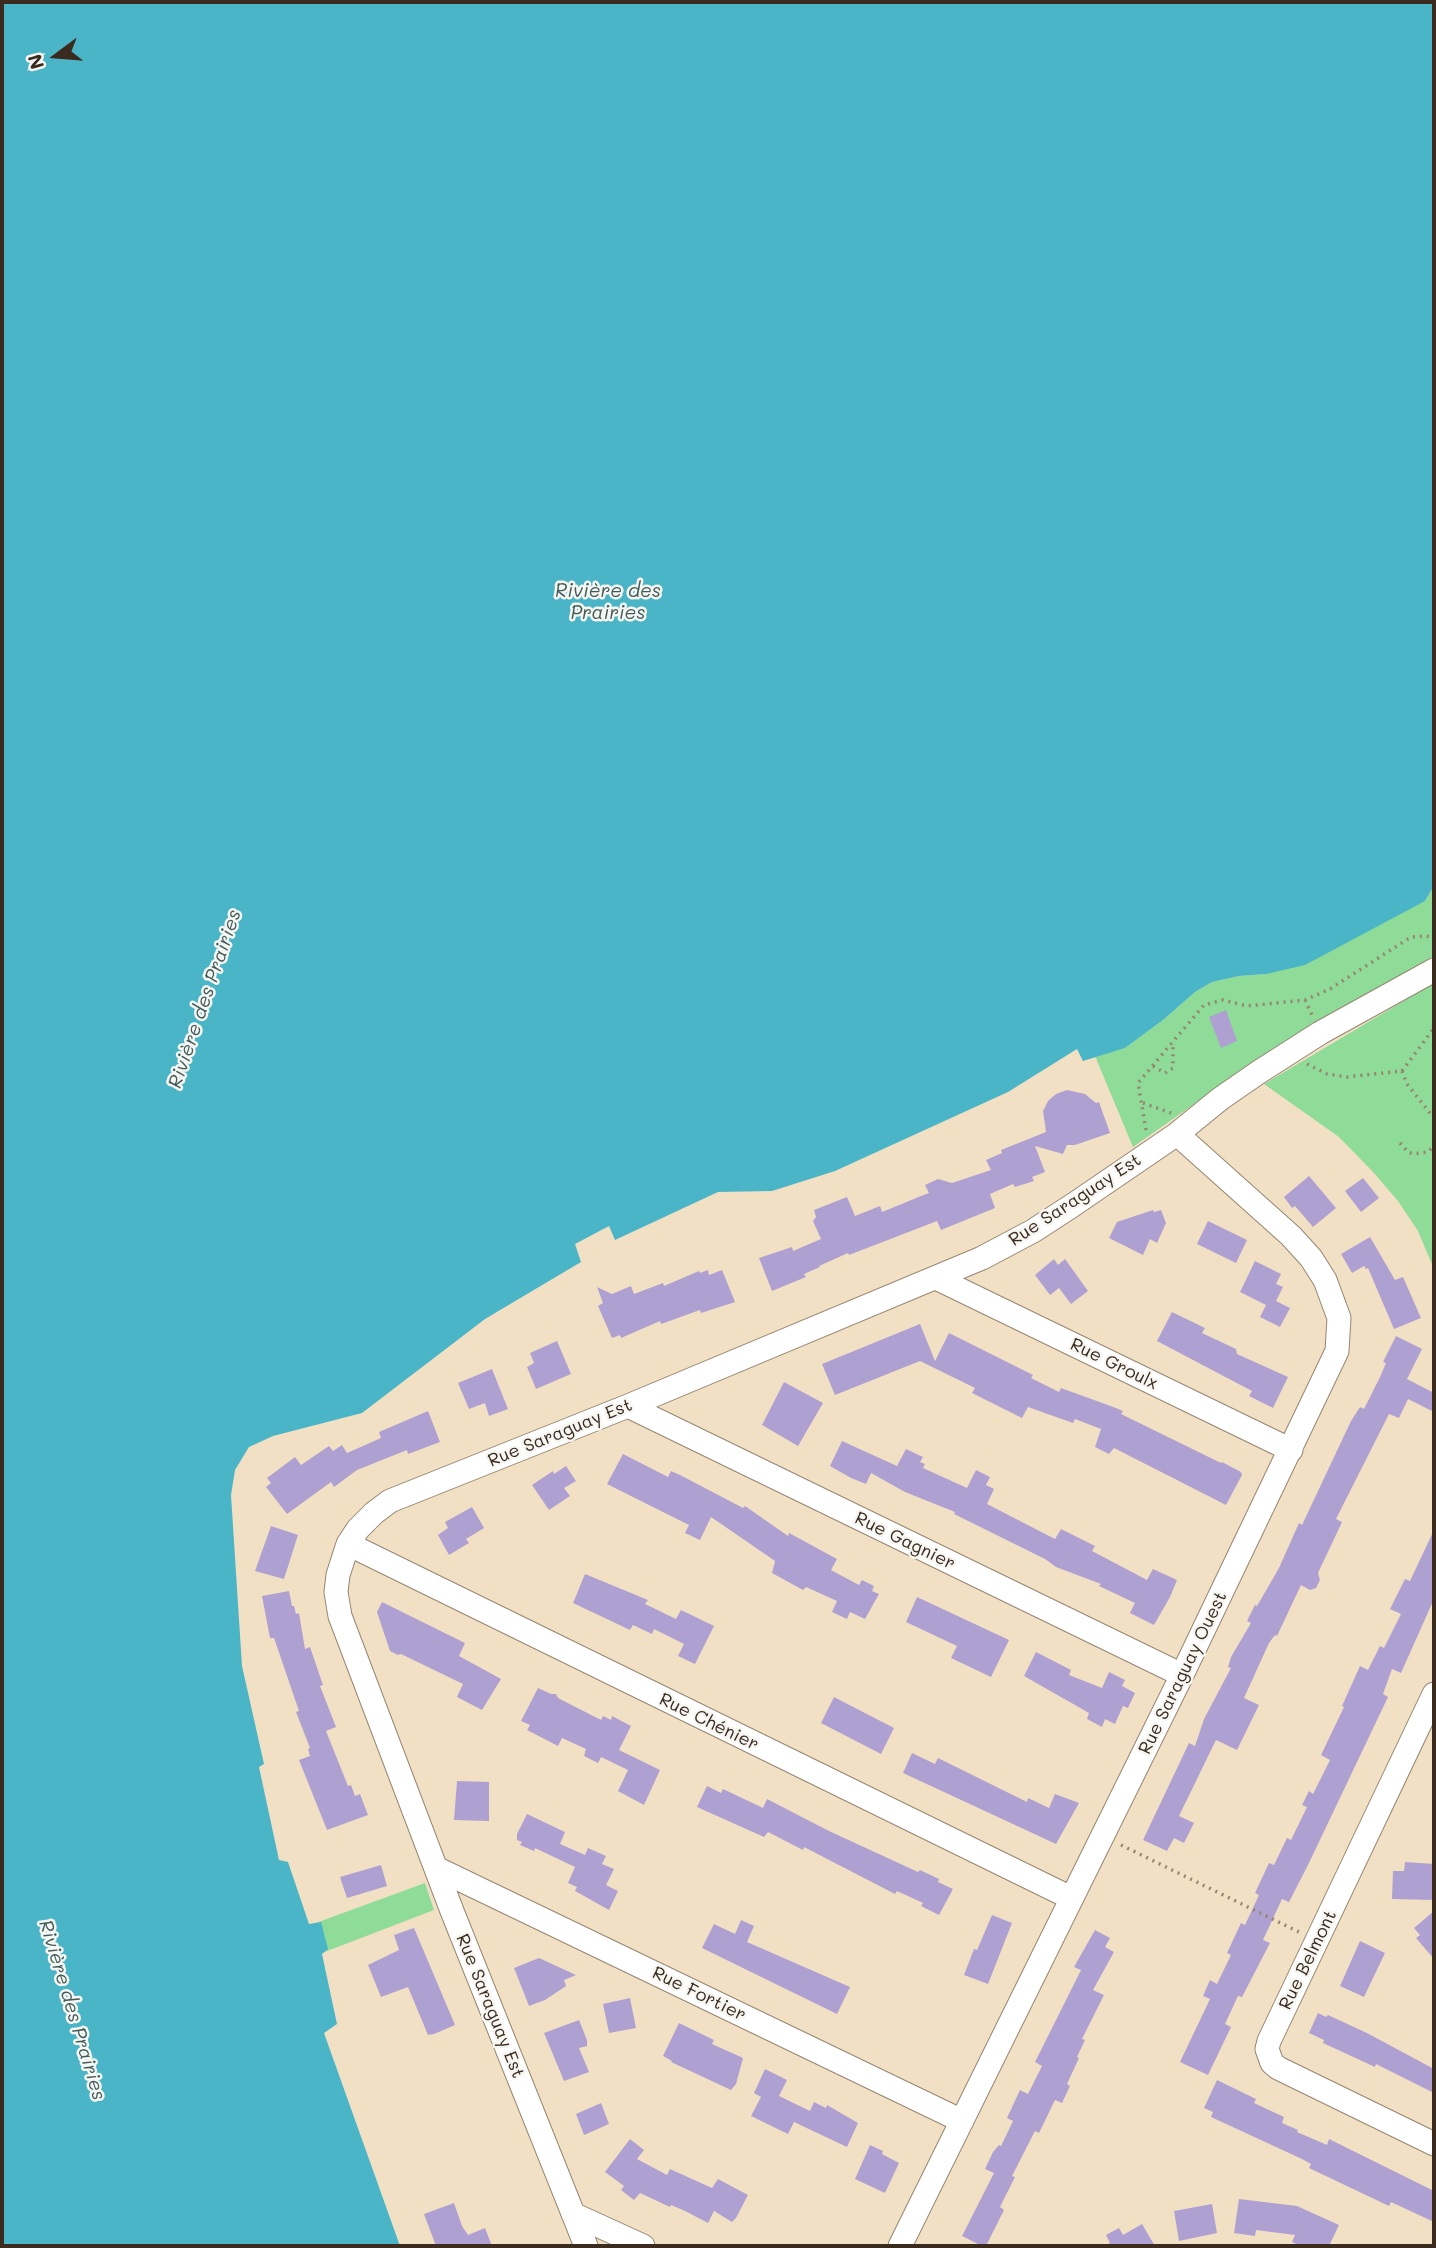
<!DOCTYPE html>
<html>
<head>
<meta charset="utf-8">
<style>
  body { margin:0 }
  #map { position:relative; width:1436px; height:2248px; overflow:hidden; background:#f2e0c5; font-family:Mali,sans-serif }
  canvas { display:block }
  .frame { position:absolute; inset:0; border:4px solid #3b2a1e; pointer-events:none }
  .north { position:absolute; left:21px; top:21px; width:70px; height:70px; -webkit-text-stroke:5px #f6f6f2; paint-order:stroke; rotate:254deg; font-size:19px; font-weight:700; line-height:28px; text-align:center; color:#3b2a1e }
  .north::after { content:''; display:block; margin:auto; width:24px; height:32px; background:#3b2a1e; clip-path:polygon(50% 0,100% 100%,50% 72%,0 100%) }
</style>
</head>
<body>
<div id="map">
<canvas width="1436" height="2248"></canvas>
<div class="frame"></div>
<div class="north">N</div>
</div>
<script>
const context = document.querySelector('canvas').getContext('2d');
context.lineJoin = 'round';
function fillPath(path, color) { context.fillStyle = color; context.fill(path, 'evenodd'); }
const shape = rows => new Path2D(rows.map(r => 'M' + r).join(''));
function trace(path, color, width, dash) { context.strokeStyle = color; context.lineWidth = width; context.lineCap = dash ? 'butt' : 'round'; context.setLineDash(dash || []); context.stroke(path); }
function write(font, color, halo, rows, align = 'center') {
  context.font = font + ' Mali,sans-serif'; context.lineWidth = 5; context.setLineDash([]); context.textBaseline = 'middle'; context.strokeStyle = halo; context.fillStyle = color; for (const [text, x, y, turn = 0] of rows) {
    context.save(); context.translate(x, y); context.rotate((+turn || 0) * Math.PI / 180); context.textAlign = isNaN(turn) ? turn : align; if (halo) context.strokeText(text, 0, 0); context.fillText(text, 0, 0); context.restore();
  }
}
fillPath(shape([
  [1434,886,1434,960,1333,1012,1271,1050,1133,1147,1095,1056,1125,1048,1163,1020,1195,992,1212,982,1239,976,1266,974,1425,901],
  [1434,983,1434,1269,1418,1231,1398,1201,1374,1173,1339,1137,1264,1084],
  [425,1883,434,1910,322,1953,313,1924]
]), '#8fdb98');
fillPath(shape([
  [2,2,1434,2,1434,886,1425,901,1305,965,1266,974,1239,976,1212,982,1195,992,1163,1020,1125,1048,1083,1061,1077,1049,1008,1092,835,1171,772,1191,718,1192,615,1240,609,1226,575,1244,581,1262,485,1319,362,1413,273,1436,249,1447,235,1470,231,1495,242,1666,264,1764,259,1767,279,1860,288,1862,309,1924,321,1922,328,1949,322,1954,337,2024,324,2033,400,2246,2,2246]
]), '#4ab5c7');
fillPath(shape([
  [1226,1010,1237,1041,1221,1048,1209,1017],
  [1067,1090,1085,1094,1096,1103,1099,1102,1110,1133,1075,1145,1067,1145,1063,1154,1035,1146,1045,1172,1032,1177,1034,1181,1015,1187,1013,1184,990,1194,995,1208,941,1230,937,1221,849,1255,848,1253,819,1266,820,1267,804,1274,806,1277,772,1291,759,1258,792,1247,793,1251,821,1239,813,1221,816,1217,814,1210,847,1197,855,1216,880,1206,882,1212,926,1194,929,1193,925,1185,938,1179,952,1183,991,1170,986,1160,1002,1153,1001,1150,1046,1132,1043,1111,1048,1101,1056,1094],
  [1309,1176,1336,1208,1313,1227,1295,1206,1292,1208,1284,1197],
  [1363,1178,1379,1198,1361,1212,1345,1191],
  [1153,1210,1154,1212,1161,1210,1166,1223,1157,1243,1150,1239,1143,1255,1109,1238,1117,1222],
  [1208,1221,1247,1240,1236,1263,1197,1244],
  [1370,1237,1395,1280,1403,1277,1421,1318,1394,1329,1368,1268,1366,1269,1364,1266,1352,1273,1341,1254],
  [1054,1259,1058,1265,1065,1259,1088,1291,1071,1304,1059,1288,1050,1295,1035,1275],
  [1255,1261,1281,1274,1276,1284,1283,1287,1276,1301,1290,1308,1280,1327,1260,1317,1266,1305,1240,1292],
  [708,1270,709,1275,722,1270,735,1302,701,1313,700,1310,661,1324,660,1321,621,1338,620,1335,612,1338,598,1306,603,1303,597,1287,612,1294,631,1286,634,1294,663,1283,664,1286,699,1271,700,1273],
  [1172,1312,1205,1328,1202,1333,1236,1349,1237,1354,1288,1377,1273,1408,1249,1396,1252,1391,1157,1341],
  [920,1324,935,1361,949,1333,1033,1375,1031,1378,1059,1392,1061,1388,1116,1408,1123,1411,1121,1414,1221,1463,1222,1462,1241,1472,1242,1475,1226,1505,1114,1448,1109,1454,1095,1447,1101,1429,1075,1419,1073,1423,1028,1407,1022,1418,972,1393,975,1388,920,1361,835,1395,822,1364],
  [1396,1336,1422,1349,1407,1379,1434,1393,1434,1412,1408,1399,1399,1418,1389,1414,1336,1519,1342,1522,1318,1573,1320,1580,1316,1588,1310,1590,1301,1585,1277,1636,1275,1635,1269,1643,1244,1698,1259,1705,1237,1750,1216,1740,1179,1816,1194,1823,1184,1843,1174,1838,1167,1851,1143,1840,1189,1743,1195,1746,1204,1719,1231,1668,1228,1667,1231,1657,1251,1623,1247,1621,1255,1605,1257,1606,1279,1568,1299,1523,1302,1525,1351,1421,1360,1407,1364,1409,1380,1377,1386,1363,1383,1362],
  [557,1341,571,1374,536,1389,527,1367,534,1363,530,1353],
  [492,1369,508,1409,489,1416,485,1403,469,1409,458,1383],
  [784,1382,823,1403,798,1446,762,1425],
  [428,1411,440,1442,408,1454,407,1450,357,1470,334,1487,331,1482,287,1514,266,1487,271,1483,267,1478,295,1457,301,1465,329,1446,333,1451,342,1445,347,1453,381,1438,379,1432],
  [842,1441,897,1466,906,1449,923,1457,920,1462,925,1464,923,1468,967,1488,976,1470,990,1477,986,1485,994,1489,987,1504,1055,1539,1061,1529,1095,1546,1092,1551,1147,1580,1153,1569,1177,1580,1170,1597,1154,1625,1130,1613,1135,1603,1099,1586,1101,1584,1056,1567,1045,1559,954,1514,955,1512,905,1492,871,1473,866,1484,851,1478,830,1466],
  [623,1454,668,1477,671,1471,680,1475,743,1508,745,1506,788,1536,789,1533,837,1559,831,1570,859,1585,862,1580,874,1586,872,1591,879,1594,865,1619,850,1612,847,1619,832,1612,837,1601,806,1587,803,1590,772,1573,775,1561,711,1517,700,1540,685,1533,689,1525,607,1484],
  [566,1466,576,1481,564,1488,570,1496,549,1510,532,1485,553,1471,554,1474],
  [472,1507,484,1528,466,1539,469,1543,449,1555,438,1535,448,1528,445,1522],
  [271,1526,298,1535,284,1579,255,1571],
  [1434,1530,1434,1599,1401,1673,1392,1669,1383,1694,1388,1697,1308,1865,1289,1902,1282,1899,1270,1925,1263,1940,1270,1943,1242,1997,1238,1996,1225,2024,1231,2027,1208,2075,1180,2062,1210,1999,1203,1996,1210,1980,1217,1984,1231,1955,1227,1953,1241,1923,1245,1925,1259,1895,1255,1893,1269,1863,1274,1865,1287,1838,1291,1840,1307,1807,1302,1805,1309,1791,1313,1794,1330,1760,1321,1755,1344,1707,1342,1706,1360,1666,1368,1670,1380,1646,1384,1648,1401,1614,1390,1609,1405,1579,1410,1581],
  [585,1574,648,1600,645,1604,676,1619,681,1610,714,1626,695,1664,678,1656,684,1644,654,1629,652,1634,633,1625,630,1630,573,1603],
  [289,1591,292,1606,294,1606,296,1614,299,1613,305,1649,310,1647,323,1685,320,1686,336,1727,326,1731,348,1786,351,1785,355,1796,360,1794,368,1815,327,1830,299,1760,310,1756,308,1749,310,1748,296,1712,299,1711,274,1638,270,1638,262,1596],
  [917,1597,1009,1640,991,1677,951,1658,957,1646,906,1622],
  [382,1602,465,1643,459,1656,501,1679,482,1710,457,1697,463,1684,401,1654,398,1655,390,1651,377,1612],
  [1036,1652,1071,1670,1069,1675,1102,1688,1109,1672,1125,1680,1122,1686,1135,1693,1128,1708,1123,1706,1115,1724,1105,1719,1102,1727,1087,1719,1089,1713,1024,1676],
  [538,1688,551,1694,556,1694,558,1698,601,1720,603,1716,611,1720,612,1716,631,1726,619,1750,660,1770,644,1805,618,1791,628,1770,601,1757,598,1763,584,1756,586,1749,562,1738,558,1746,527,1730,530,1725,521,1721],
  [834,1697,894,1728,881,1754,821,1723],
  [912,1753,935,1764,938,1758,1027,1802,1028,1798,1049,1808,1055,1794,1079,1803,1056,1844,903,1773],
  [457,1781,489,1782,489,1821,454,1820],
  [707,1786,721,1793,723,1789,763,1808,767,1799,829,1831,918,1872,920,1870,939,1879,938,1882,953,1889,939,1915,921,1906,923,1903,897,1891,895,1894,804,1847,803,1850,768,1832,764,1837,697,1807],
  [527,1814,565,1832,560,1844,585,1855,588,1848,606,1856,602,1864,614,1869,606,1885,618,1891,609,1910,575,1891,577,1887,568,1883,575,1867,535,1848,534,1851,520,1845,522,1842,517,1840,517,1834],
  [1405,1862,1434,1864,1434,1900,1392,1899,1393,1871,1404,1871],
  [381,1865,387,1886,347,1898,340,1877],
  [1434,1911,1434,1959,1416,1938,1420,1935,1414,1928],
  [992,1915,1012,1923,988,1984,964,1975,974,1949,977,1950],
  [741,1920,754,1926,747,1942,850,1987,837,2014,702,1948,714,1924,735,1934],
  [414,1928,455,2025,434,2034,428,2035,408,1987,381,1997,368,1965,399,1950,394,1935],
  [1095,1930,1110,1938,1105,1947,1114,1952,1093,1990,1104,1995,1082,2039,1085,2040,1077,2057,1079,2058,1067,2084,1070,2086,1062,2103,1055,2100,1039,2133,1035,2131,1012,2176,1015,2177,1000,2207,1004,2210,986,2246,982,2246,962,2236,994,2173,985,2169,993,2152,999,2145,1001,2146,1013,2121,1007,2118,1020,2090,1028,2094,1042,2066,1035,2062,1081,1970,1074,1967],
  [1360,1941,1385,1953,1364,1997,1340,1986],
  [539,1958,576,1975,564,1980,566,1986,545,2000,529,2006,514,1968],
  [630,1998,636,2028,609,2033,603,2004],
  [1318,2013,1326,2017,1328,2015,1367,2033,1434,2069,1434,2093,1376,2064,1375,2067,1323,2043,1324,2040,1309,2033],
  [579,2020,587,2040,587,2046,579,2048,589,2072,564,2081,544,2033],
  [679,2023,714,2040,712,2044,743,2058,736,2084,731,2090,671,2062,672,2061,663,2056],
  [765,2069,787,2080,779,2096,810,2111,814,2102,826,2108,827,2105,858,2123,847,2147,794,2122,788,2134,751,2116,761,2097,754,2093],
  [1217,2080,1256,2099,1254,2103,1284,2117,1282,2123,1298,2130,1297,2132,1327,2145,1329,2139,1434,2191,1434,2222,1391,2202,1389,2206,1309,2168,1311,2164,1302,2159,1211,2117,1213,2112,1204,2108],
  [601,2103,609,2124,584,2135,576,2114],
  [630,2139,644,2150,637,2159,667,2175,670,2169,712,2188,718,2179,748,2195,736,2218,732,2222,714,2211,708,2223,685,2211,671,2205,670,2207,640,2193,634,2200,621,2190,624,2186,605,2172],
  [870,2145,883,2151,882,2154,899,2163,885,2193,855,2179],
  [1239,2199,1297,2206,1339,2225,1329,2246,1301,2246,1292,2242,1295,2235,1256,2230,1255,2236,1234,2233],
  [454,2203,462,2226,468,2235,485,2228,492,2246,436,2246,424,2214],
  [1212,2204,1217,2233,1179,2241,1174,2211],
  [1142,2224,1155,2246,1105,2246,1110,2243,1106,2235,1119,2228,1123,2235]
]), '#aea1d2');
const minor = shape([
  [936,1278,1291,1450],
  [628,1406,1182,1675],
  [348,1544,1071,1898],
  [1434,1694,1269,2041,1267,2049,1272,2063,1278,2068,1434,2144],
  [436,1868,962,2121],
  [573,2214,643,2246],
  [586,2246,452,1911,340,1616,336,1592,338,1575,348,1544,358,1529,374,1513,390,1501,628,1406,982,1258,1033,1231,1073,1205,1177,1134,1220,1099,1259,1072,1320,1033,1434,970],
  [900,2246,1182,1675,1337,1351,1339,1318,1325,1280,1311,1258,1291,1236,1177,1134]
]);
trace(minor, '#968572', 25);
trace(shape([
  [1305,1000,1313,1017],
  [1307,1064,1327,1074,1347,1077,1402,1071,1407,1084,1434,1118],
  [1153,1066,1165,1073,1173,1068,1173,1045],
  [1402,1071,1434,1028],
  [1143,1103,1171,1113],
  [1146,1130,1138,1083,1204,1005,1223,1000,1247,1006,1305,1000,1330,989,1411,937,1426,936,1434,938],
  [1400,1143,1408,1152,1413,1154,1428,1152,1434,1146],
  [1121,1845,1299,1932]
]), '#968572', 3.5, [2, 5]);
trace(minor, '#fff', 23);
write('18px', '#3b2a1e', '#f6f6f2', [
  ["Rue Saraguay Est",1075,1200,-33],
  ["Rue Groulx",1114,1364,26],
  ["Rue Saraguay Est",560,1433,-22],
  ["Rue Gagnier",905,1541,26],
  ["Rue Saraguay Ouest",1183,1673,-64],
  ["Rue Chénier",709,1722,26],
  ["Rue Belmont",1308,1960,-64],
  ["Rue Fortier",699,1994,26],
  ["Rue Saraguay Est",490,2006,68]
]);
write('italic 19px', '#405b59', '#f6f6f2', [
  ["Rivière des",608,591],
  ["Prairies",608,613],
  ["Rivière des Prairies",205,999,-71],
  ["Rivière des Prairies",72,2010,73]
]);
</script>
</body>
</html>
